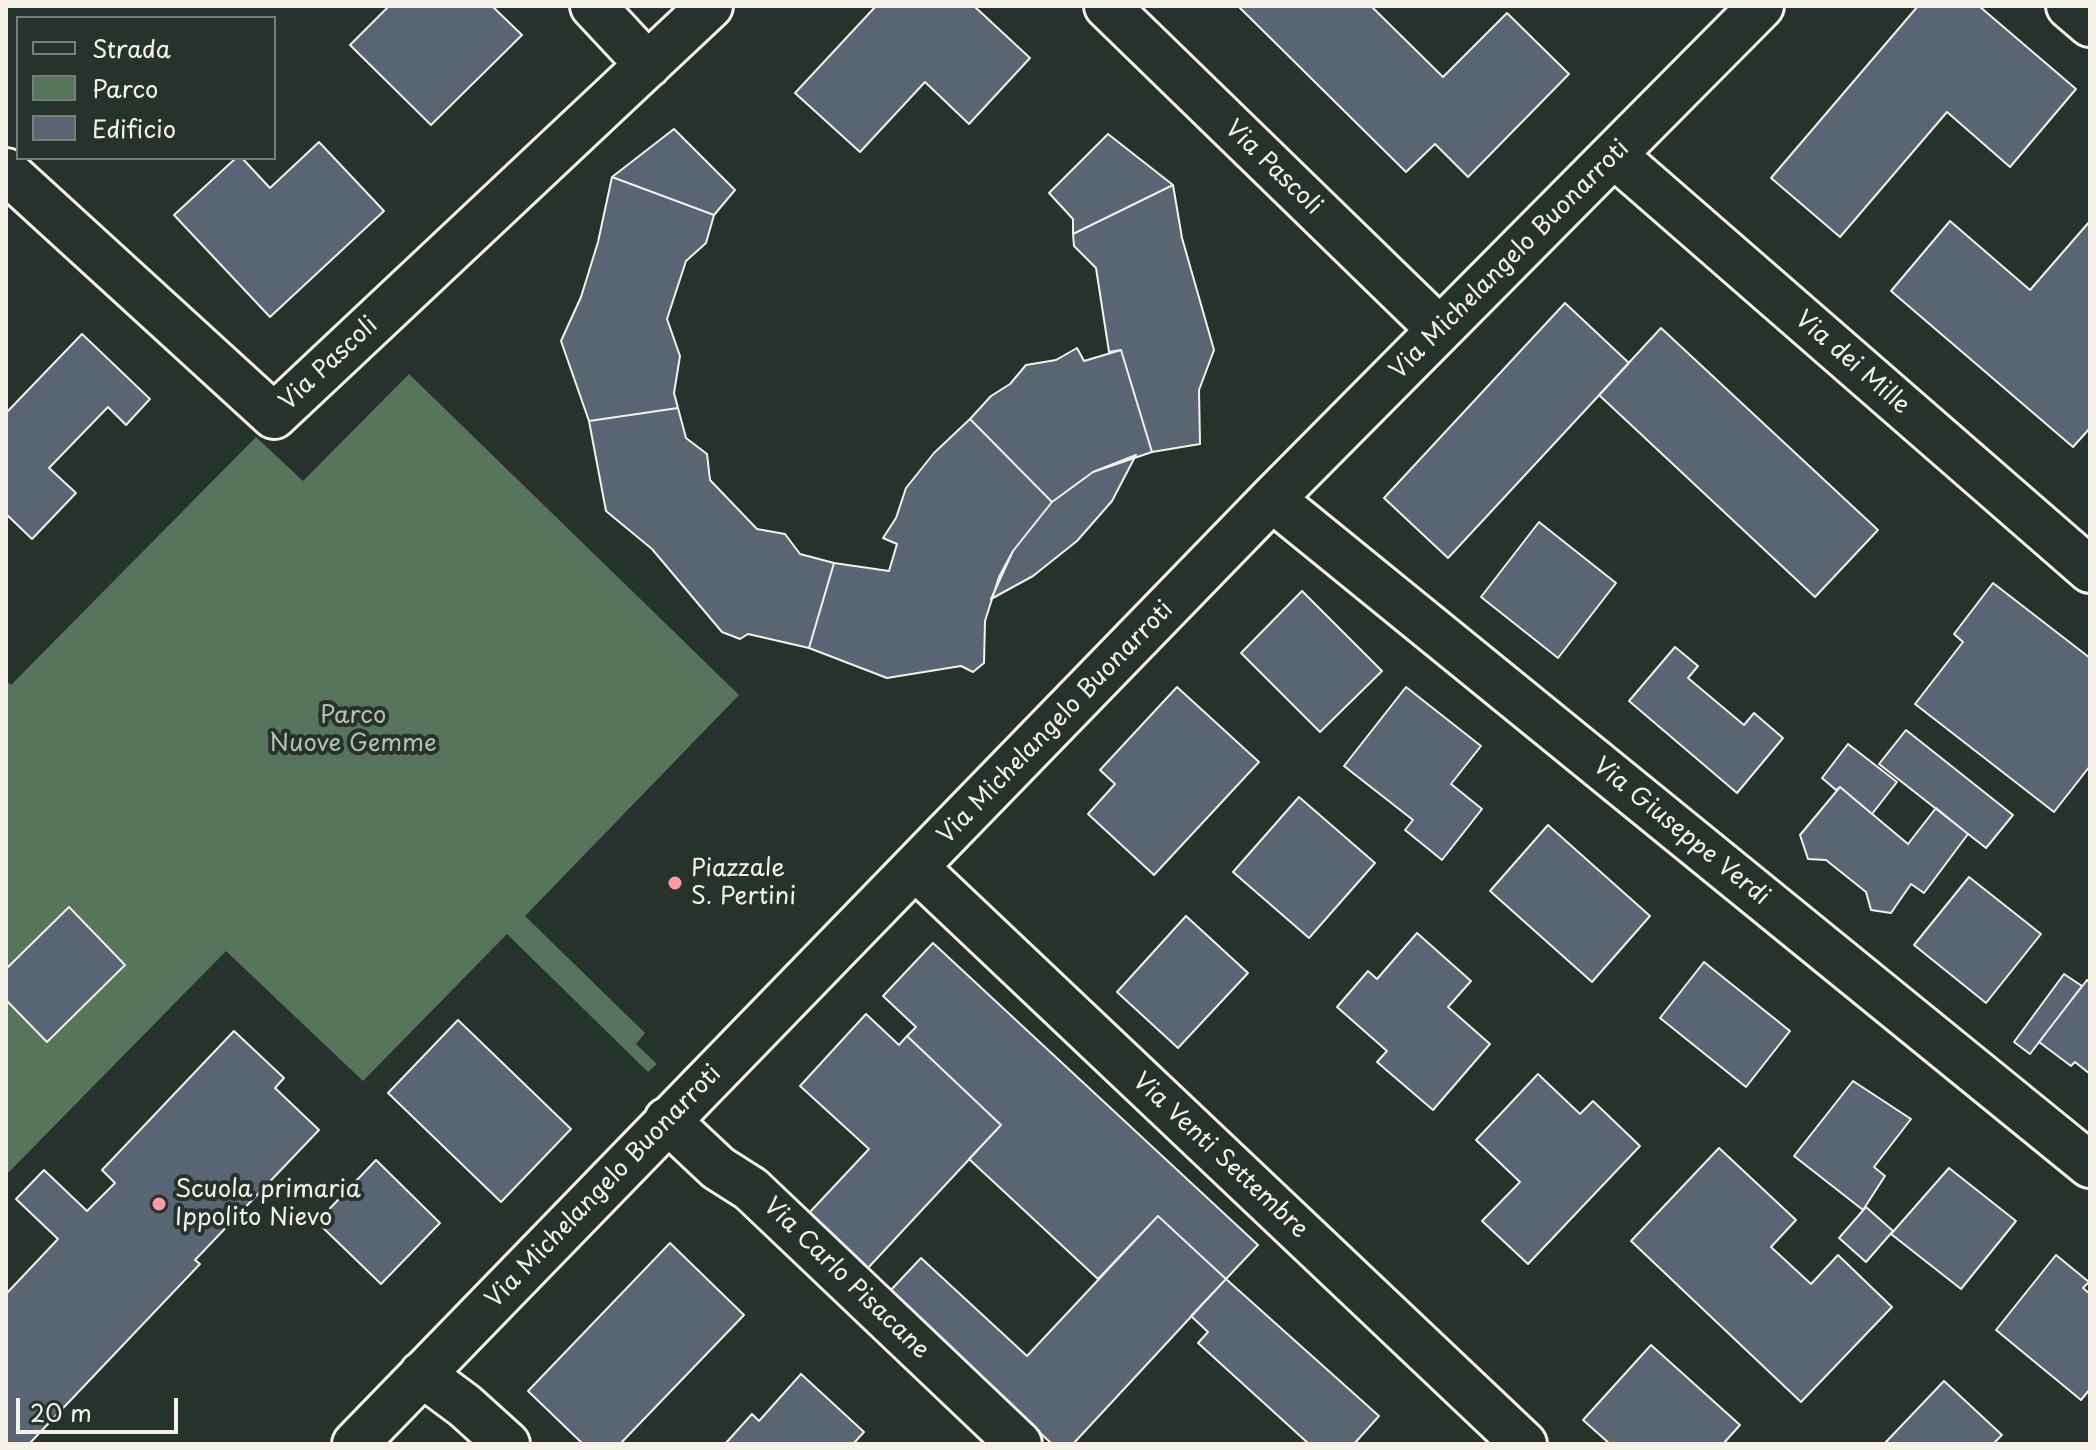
<!DOCTYPE html>
<html>
<head>
<meta charset="utf-8">
<style>
  body { margin:0 }
  #map { position:relative; width:2096px; height:1450px; overflow:hidden; background:#26332d; font-family:"Playpen Sans",sans-serif }
  canvas { display:block }
  .frame { position:absolute; inset:0; border:8px solid #f4f1e8; pointer-events:none }
  .legend { position:absolute; left:16px; top:16px; width:260px; height:144px; box-sizing:border-box; background:#26332d; border:2px solid #787f78; margin:0; padding:10px 14px; list-style:none; font-size:24px; color:#f4f1e8 }
  .legend li { display:flex; align-items:center; gap:16px; height:40px }
  .legend b { width:40px; border:2px solid #787f78 }
  .scale { position:absolute; left:16px; top:1398px; width:162px; height:36px; box-sizing:border-box; border:4px solid #f4f1e8; border-top:0; padding-left:10px; font-size:24px; line-height:28px; white-space:nowrap; color:#f4f1e8; -webkit-text-stroke:6px #26332d; paint-order:stroke }
</style>
</head>
<body>
<div id="map">
<canvas width="2096" height="1450"></canvas>
<div class="frame"></div>
<ul class="legend">
<li><b style="height:10px;background:#26332d"></b>Strada</li>
<li><b style="height:22px;background:#57745c"></b>Parco</li>
<li><b style="height:22px;background:#596572"></b>Edificio</li>
</ul>
<div class="scale">20 m</div>
</div>
<script>
const context = document.querySelector('canvas').getContext('2d');
context.lineJoin = 'round';
function fillPath(path, color) { context.fillStyle = color; context.fill(path, 'evenodd'); }
const shape = rows => new Path2D(rows.map(r => 'M' + r).join(''));
function trace(path, color, width, dash) { context.strokeStyle = color; context.lineWidth = width; context.lineCap = dash ? 'butt' : 'round'; context.setLineDash(dash || []); context.stroke(path); }
function write(font, color, halo, rows, align = 'center') {
  context.font = font + ' "Playpen Sans",sans-serif'; context.lineWidth = 8; context.setLineDash([]); context.textBaseline = 'middle'; context.strokeStyle = halo; context.fillStyle = color; for (const [text, x, y, turn = 0] of rows) {
    context.save(); context.translate(x, y); context.rotate((+turn || 0) * Math.PI / 180); context.textAlign = isNaN(turn) ? turn : align; if (halo) context.strokeText(text, 0, 0); context.fillText(text, 0, 0); context.restore();
  }
}
fillPath(shape([
  [409,374,739,695,525,916,645,1033,636,1044,657,1064,648,1072,507,934,363,1081,226,951,6,1175,6,681,11,685,256,437,303,481]
]), '#57745c');
const building = shape([
  [389,6,492,6,522,35,431,125,350,45,389,6],
  [876,6,974,6,1030,58,969,124,925,82,860,152,795,93,876,6],
  [1238,6,1371,6,1443,77,1507,13,1569,74,1468,177,1435,144,1406,172,1238,6],
  [1918,6,1979,6,2076,89,2010,167,1947,112,1840,237,1771,178,1918,6],
  [674,129,735,190,714,215,612,177,674,129],
  [1108,134,1173,185,1073,234,1073,219,1049,193,1108,134],
  [319,142,384,211,270,317,174,215,236,158,242,158,270,188,319,142],
  [612,177,714,215,706,243,686,261,667,319,680,356,674,393,678,408,589,421,561,341,581,297,598,242,612,177],
  [1173,185,1182,238,1214,350,1199,390,1200,444,1152,452,1121,350,1109,352,1096,268,1074,246,1073,234,1173,185],
  [1950,221,2030,290,2090,221,2090,428,2073,447,1891,291,1950,221],
  [1565,303,1629,363,1448,558,1384,498,1565,303],
  [1661,328,1878,530,1815,597,1599,395,1661,328],
  [82,334,150,399,126,425,108,407,49,468,76,493,32,539,6,514,6,413,82,334],
  [1077,348,1084,361,1121,350,1152,452,1093,472,1052,502,970,419,991,396,1010,384,1026,365,1056,360,1077,348],
  [678,408,686,438,707,454,710,480,757,529,785,534,800,554,834,563,809,648,748,634,740,639,722,632,652,549,606,511,589,421,678,408],
  [970,419,1052,502,1013,551,999,577,985,621,984,663,973,672,961,666,887,678,809,648,834,563,889,571,897,544,883,538,896,518,906,488,934,453,970,419],
  [1136,455,1112,501,1077,541,1033,576,991,599,1013,551,1052,502,1093,472,1136,455],
  [1539,522,1616,583,1558,658,1481,597,1539,522],
  [1993,583,2090,658,2090,766,2054,812,1915,704,1963,642,1954,634,1993,583],
  [1302,591,1382,671,1320,732,1241,653,1302,591],
  [1675,647,1698,666,1688,678,1744,725,1754,713,1783,738,1737,793,1629,701,1675,647],
  [1177,687,1259,762,1154,875,1088,814,1115,784,1100,770,1177,687],
  [1406,687,1481,746,1451,784,1482,809,1442,860,1405,830,1413,820,1344,766,1406,687],
  [1906,730,2013,815,1986,848,1879,764,1906,730],
  [1848,744,1897,782,1872,814,1840,787,1836,790,1822,778,1848,744],
  [1840,787,1908,844,1936,808,1968,834,1924,893,1911,884,1891,913,1871,910,1866,892,1826,860,1808,859,1800,835,1840,787],
  [1299,797,1375,863,1309,938,1233,872,1299,797],
  [1548,825,1650,916,1592,982,1490,891,1548,825],
  [1969,877,2041,934,1986,1003,1914,945,1969,877],
  [69,907,125,965,47,1042,6,1000,6,969,69,907],
  [1186,916,1248,973,1178,1048,1117,992,1186,916],
  [1417,933,1471,981,1448,1007,1490,1044,1433,1110,1377,1062,1387,1051,1337,1007,1368,971,1377,979,1417,933],
  [933,943,1258,1245,1226,1279,1158,1216,1098,1279,969,1159,1001,1125,907,1036,916,1027,883,996,933,943],
  [1704,962,1790,1031,1746,1087,1660,1018,1704,962],
  [2064,974,2082,986,2030,1054,2014,1042,2064,974],
  [2087,980,2090,983,2090,1074,2075,1062,2071,1066,2039,1042,2087,980],
  [866,1014,899,1045,907,1036,1001,1125,868,1268,809,1213,869,1149,800,1086,866,1014],
  [458,1020,571,1129,501,1202,388,1093,458,1020],
  [234,1031,284,1078,275,1088,319,1130,195,1260,200,1264,29,1444,6,1444,6,1294,58,1239,16,1199,44,1170,87,1211,115,1183,102,1170,234,1031],
  [1538,1074,1580,1114,1593,1101,1640,1146,1528,1264,1482,1221,1520,1182,1476,1140,1538,1074],
  [1853,1081,1911,1119,1874,1167,1885,1176,1863,1210,1794,1156,1853,1081],
  [1719,1148,1796,1220,1771,1247,1811,1284,1838,1255,1892,1307,1801,1402,1631,1241,1719,1148],
  [376,1160,440,1223,381,1284,317,1222,376,1160],
  [1949,1168,2016,1221,1961,1289,1891,1234,1949,1168],
  [1866,1207,1893,1231,1866,1262,1839,1238,1866,1207],
  [1158,1216,1226,1279,1073,1444,1052,1444,889,1292,921,1258,1027,1356,1158,1216],
  [670,1243,744,1315,620,1444,583,1444,528,1391,670,1243],
  [2056,1255,2089,1282,2083,1288,2090,1294,2090,1389,2081,1400,1996,1330,2056,1255],
  [1226,1279,1379,1416,1354,1444,1309,1444,1198,1343,1208,1332,1191,1316,1226,1279],
  [1651,1345,1740,1425,1723,1444,1610,1444,1583,1420,1651,1345],
  [801,1374,864,1432,853,1444,725,1444,752,1414,759,1421,801,1374],
  [1944,1381,2002,1435,1993,1444,1884,1444,1944,1381]
]);
fillPath(building, '#596572');
trace(building, '#f4f1e8', 2);
const street = shape([
  [593,6,648,65],
  [1107,6,1439,329],
  [2069,6,2090,24],
  [1615,156,2090,570],
  [6,171,274,416,710,6],
  [1272,499,2090,1165],
  [916,868,1524,1444],
  [667,1120,718,1168,751,1189,1019,1444],
  [422,1374,465,1406,507,1444],
  [355,1444,1272,499,1761,6]
]);
trace(street, '#f4f1e8', 50);
trace(street, '#26332d', 44);
for (const [x, y, r, color] of [
  [675,883,8,"#ff9aa2"],
  [159,1204,8,"#ff9aa2"]
]) { const dot = new Path2D(); dot.arc(x, y, r, 0, 2 * Math.PI); context.fillStyle = color; context.fill(dot); trace(dot, '#26332d', 3); }
write('24px', '#f4f1e8', '#26332d', [
  ["Via Pascoli",1273,168,44],
  ["Via Michelangelo Buonarroti",1510,260,-45],
  ["Via dei Mille",1852,363,41],
  ["Via Pascoli",329,364,-43],
  ["Via Michelangelo Buonarroti",1056,723,-46],
  ["Via Giuseppe Verdi",1681,832,39],
  ["Via Venti Settembre",1220,1156,43],
  ["Via Michelangelo Buonarroti",604,1187,-46],
  ["Via Carlo Pisacane",846,1279,44]
]);
write('24px', '#b5bfb0', '#26332d', [
  ["Parco",353,716],
  ["Nuove Gemme",353,744]
]);
write('24px', '#f4f1e8', '#26332d', [
  ["Piazzale",691,869],
  ["S. Pertini",691,897],
  ["Scuola primaria",175,1190],
  ["Ippolito Nievo",175,1218]
], 'left');
</script>
</body>
</html>
